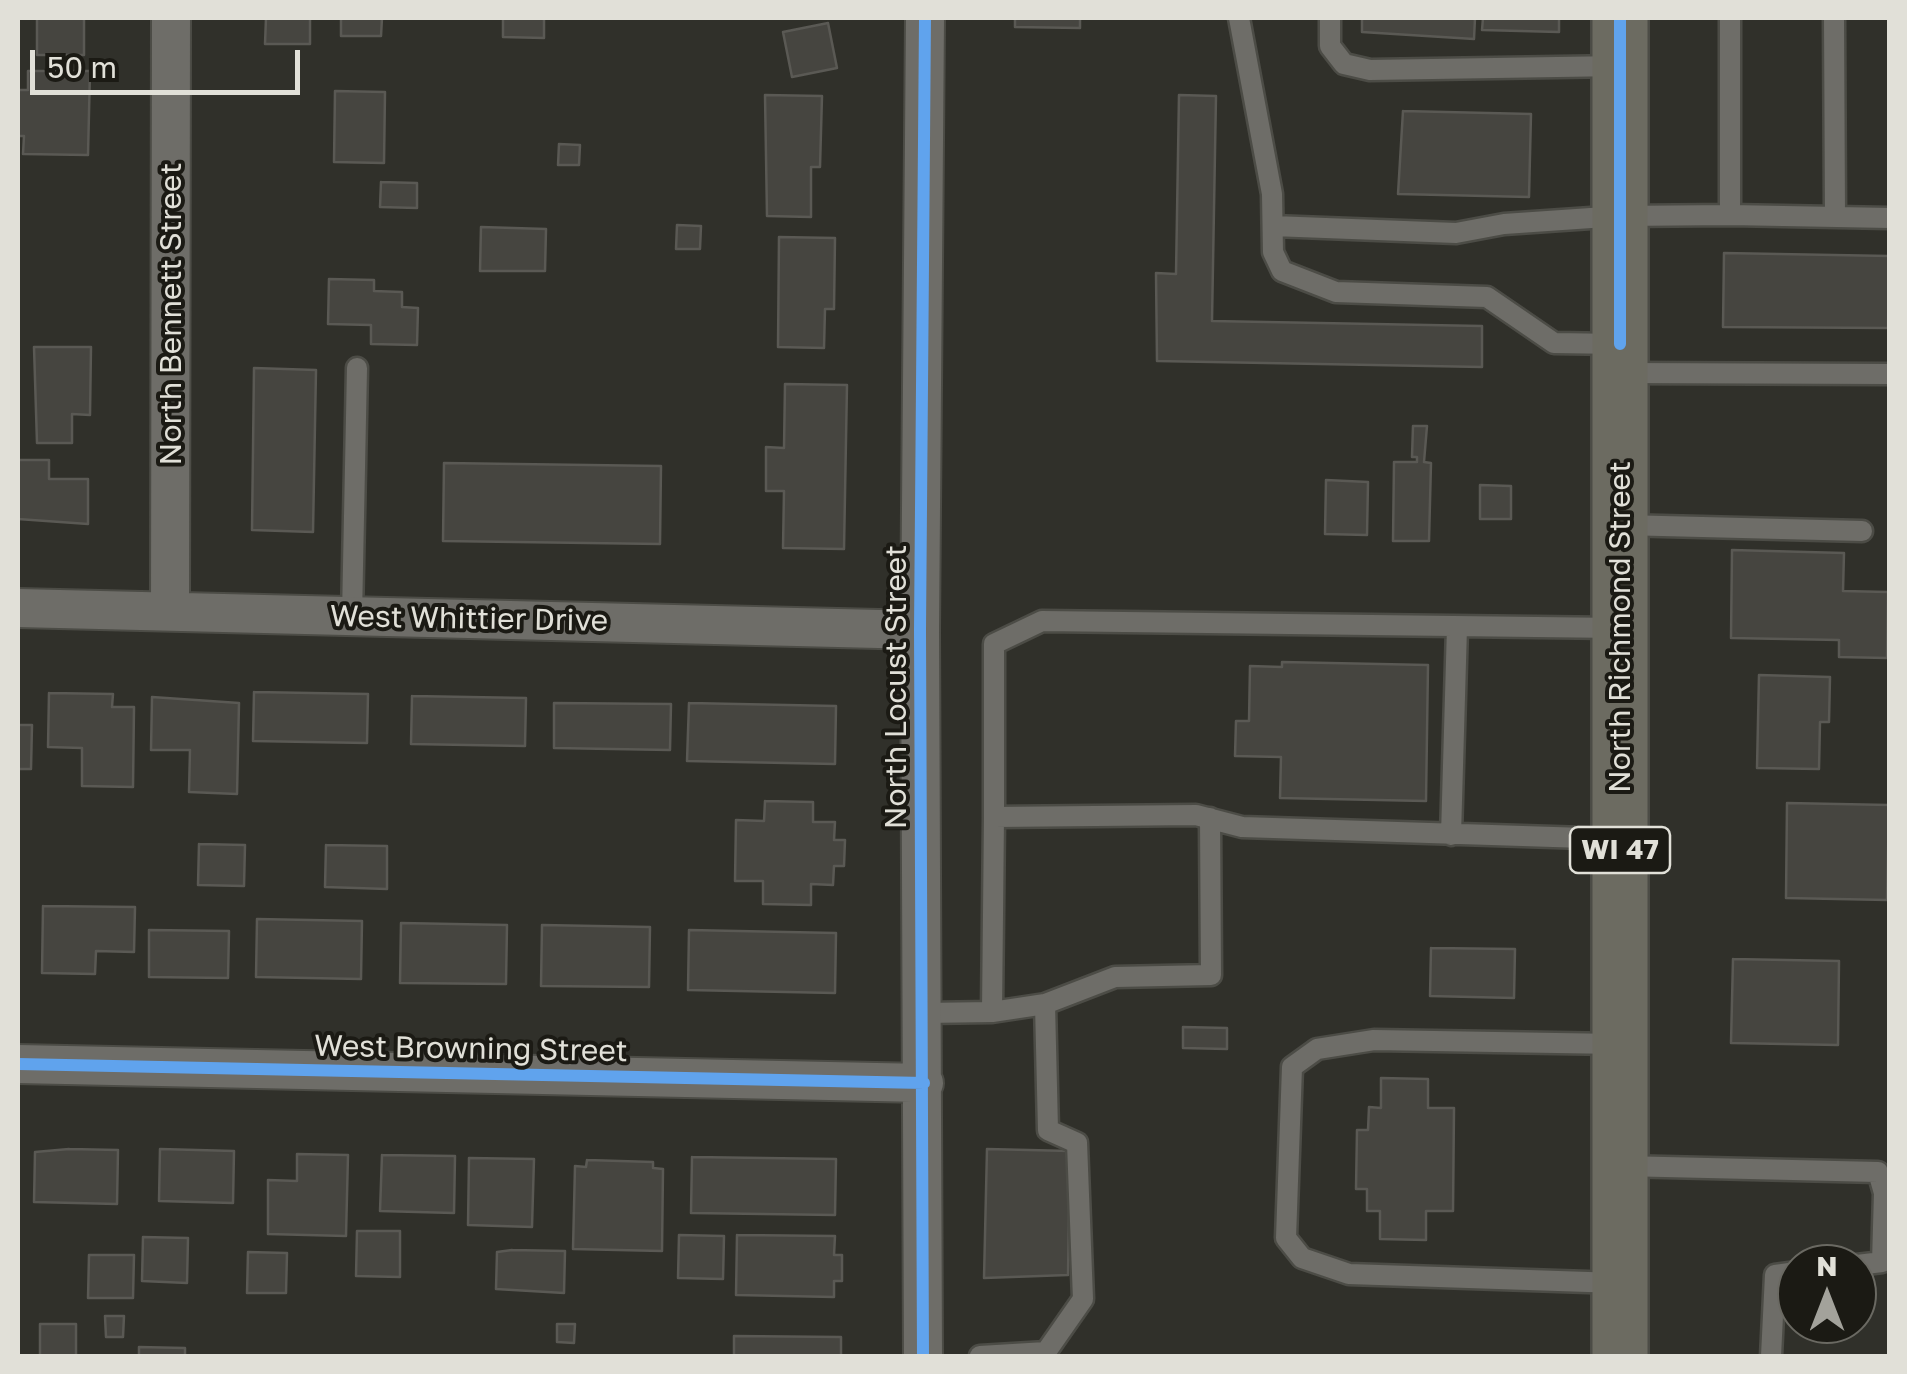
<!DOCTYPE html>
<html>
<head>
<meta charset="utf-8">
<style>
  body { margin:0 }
  #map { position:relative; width:1907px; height:1374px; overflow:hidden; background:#30302a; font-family:"Golos Text",sans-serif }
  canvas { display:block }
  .frame { position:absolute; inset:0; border:20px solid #e1e0d8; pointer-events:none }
  .north { position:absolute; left:1777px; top:1244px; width:100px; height:100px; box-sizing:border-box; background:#1b1a14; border:2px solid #6a6962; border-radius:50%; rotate:0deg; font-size:28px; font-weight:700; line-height:40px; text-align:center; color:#e1e0d8 }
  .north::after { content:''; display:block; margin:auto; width:35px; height:45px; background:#a3a29b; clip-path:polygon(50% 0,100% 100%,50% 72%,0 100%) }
  .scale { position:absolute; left:30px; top:50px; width:270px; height:45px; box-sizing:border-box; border:5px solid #e1e0d8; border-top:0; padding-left:12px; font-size:30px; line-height:35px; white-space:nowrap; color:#e1e0d8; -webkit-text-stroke:8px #1b1a14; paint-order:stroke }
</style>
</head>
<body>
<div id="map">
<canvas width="1907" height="1374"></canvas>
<div class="frame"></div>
<div class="north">N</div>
<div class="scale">50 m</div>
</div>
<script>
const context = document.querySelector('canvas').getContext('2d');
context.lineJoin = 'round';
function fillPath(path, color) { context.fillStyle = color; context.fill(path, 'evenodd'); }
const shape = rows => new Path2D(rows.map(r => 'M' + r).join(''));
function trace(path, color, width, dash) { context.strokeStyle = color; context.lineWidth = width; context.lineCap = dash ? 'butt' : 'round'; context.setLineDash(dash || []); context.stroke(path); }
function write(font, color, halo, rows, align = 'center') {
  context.font = font + ' "Golos Text",sans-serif'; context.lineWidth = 8; context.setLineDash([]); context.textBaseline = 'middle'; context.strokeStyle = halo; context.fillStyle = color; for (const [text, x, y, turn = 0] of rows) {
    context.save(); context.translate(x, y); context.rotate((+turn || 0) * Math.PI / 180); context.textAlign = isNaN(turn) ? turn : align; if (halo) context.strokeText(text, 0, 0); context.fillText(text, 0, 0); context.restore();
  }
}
const building = shape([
  [37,18,84,18,84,55,37,55,37,18],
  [266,18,310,18,310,44,265,44,266,18],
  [341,18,382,18,381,36,341,36,341,18],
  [503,18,544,18,544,38,503,37,503,18],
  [1015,18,1080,18,1080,28,1015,27,1015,18],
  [1362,18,1475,18,1474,39,1362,32,1362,18],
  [1483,18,1559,18,1559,32,1482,30,1483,18],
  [828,23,837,68,792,77,783,32,828,23],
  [28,71,90,71,88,155,23,154,24,136,18,136,18,90,28,90,28,71],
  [335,91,385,92,384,163,334,162,335,91],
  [765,95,822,96,820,167,811,167,811,217,767,216,765,95],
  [1179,95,1216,96,1212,321,1482,326,1482,367,1157,361,1156,273,1176,274,1179,95],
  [1403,111,1531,114,1529,197,1398,194,1403,111],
  [559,144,580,145,579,165,558,165,559,144],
  [381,182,417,183,417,208,380,207,381,182],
  [677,225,701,226,700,249,676,249,677,225],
  [481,227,546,229,545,271,480,271,481,227],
  [779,237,835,238,834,309,825,309,824,348,778,347,779,237],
  [1724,253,1889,256,1888,328,1723,327,1724,253],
  [329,279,374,280,374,291,402,292,402,307,418,308,417,345,371,344,371,325,328,324,329,279],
  [34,347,91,347,90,415,72,414,72,443,37,443,34,347],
  [254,368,316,370,313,532,252,530,254,368],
  [785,384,847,385,844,549,783,548,784,491,766,491,766,447,784,448,785,384],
  [1413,426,1427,426,1424,462,1431,463,1429,541,1393,541,1394,462,1417,462,1417,457,1412,457,1413,426],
  [18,460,49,460,49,479,88,479,88,524,18,519,18,460],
  [444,463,661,466,660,544,443,541,444,463],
  [1326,480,1368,482,1367,535,1325,534,1326,480],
  [1480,485,1511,486,1511,519,1480,519,1480,485],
  [1732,550,1844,553,1843,591,1888,592,1887,658,1839,657,1839,640,1731,638,1732,550],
  [1282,662,1428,665,1426,801,1280,798,1281,757,1235,756,1236,721,1249,721,1250,666,1282,667,1282,662],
  [1759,675,1830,677,1829,722,1820,722,1819,769,1757,768,1759,675],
  [254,692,368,694,367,743,253,741,254,692],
  [49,693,113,694,112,707,134,707,133,787,82,786,82,748,48,747,49,693],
  [412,696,526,698,525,746,411,744,412,696],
  [152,697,239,703,237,794,189,792,190,750,151,750,152,697],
  [554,703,671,704,670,750,554,748,554,703],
  [689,703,836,706,835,764,687,761,689,703],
  [18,725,32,725,31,769,18,769,18,725],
  [765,801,813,802,813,822,835,822,834,840,845,840,844,866,834,866,833,885,811,884,811,905,763,904,763,881,735,881,736,820,764,821,765,801],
  [1787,803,1889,805,1887,900,1786,898,1787,803],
  [199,844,245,845,244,886,198,885,199,844],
  [326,845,387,846,387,889,325,887,326,845],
  [43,906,135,907,134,952,96,951,95,974,42,973,43,906],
  [257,919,362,921,361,979,256,977,257,919],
  [401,923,507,925,506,984,400,983,401,923],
  [542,925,650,927,649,987,541,986,542,925],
  [149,930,229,931,228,978,149,977,149,930],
  [689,930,836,933,835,993,688,990,689,930],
  [1431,948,1515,949,1514,998,1430,996,1431,948],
  [1733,959,1839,961,1838,1045,1731,1043,1733,959],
  [1183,1027,1227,1028,1227,1049,1183,1048,1183,1027],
  [1381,1078,1428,1079,1428,1108,1454,1108,1453,1211,1426,1211,1426,1240,1380,1239,1380,1211,1367,1211,1367,1189,1356,1189,1357,1130,1368,1130,1369,1107,1381,1108,1381,1078],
  [69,1149,118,1150,117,1204,34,1202,35,1152,69,1149],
  [160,1149,234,1151,233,1203,159,1201,160,1149],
  [987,1149,1070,1151,1068,1275,984,1278,987,1149],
  [297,1154,348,1155,346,1236,268,1234,268,1180,297,1181,297,1154],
  [382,1155,455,1156,454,1213,380,1211,382,1155],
  [692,1157,836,1159,835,1215,691,1213,692,1157],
  [469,1158,534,1159,532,1227,468,1225,469,1158],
  [587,1160,653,1162,653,1168,663,1169,662,1251,573,1249,575,1166,586,1167,587,1160],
  [357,1231,400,1231,400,1277,356,1276,357,1231],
  [679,1235,724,1236,723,1279,678,1278,679,1235],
  [737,1235,835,1236,834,1255,842,1255,842,1281,834,1281,834,1297,736,1295,737,1235],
  [143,1237,188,1238,187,1283,142,1281,143,1237],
  [512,1250,565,1251,564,1293,496,1289,497,1252,512,1250],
  [248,1252,287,1253,286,1293,247,1293,248,1252],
  [89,1255,134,1255,133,1298,88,1298,89,1255],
  [105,1316,124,1316,123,1337,106,1337,105,1316],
  [40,1324,76,1324,76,1356,40,1356,40,1324],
  [557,1324,575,1324,574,1343,557,1342,557,1324],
  [734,1336,841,1337,841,1356,734,1356,734,1336],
  [139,1347,185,1348,185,1356,139,1356,139,1347]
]);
fillPath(building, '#464540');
trace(building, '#5a5954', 2.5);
const service = shape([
  [1239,18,1272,194,1273,252,1282,271,1336,292,1487,297,1554,343,1618,344],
  [1330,18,1330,46,1344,64,1370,70,1620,66],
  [1834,18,1835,215],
  [1730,215,1890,218],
  [1273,226,1456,233,1504,224,1620,216,1730,215,1730,18],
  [1622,373,1887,374],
  [1622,525,1862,531],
  [352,616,357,368],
  [1451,835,1457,627],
  [1616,839,1242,827,1196,815,994,817,994,644,1042,621,1618,628],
  [992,1012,1045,1004,1115,977,1211,975,1210,818],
  [924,1013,992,1012,994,817],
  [1617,1044,1374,1040,1317,1049,1292,1067,1286,1238,1302,1258,1349,1274,1618,1283],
  [1622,1166,1878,1172,1884,1193,1882,1262,1857,1265],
  [980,1356,1046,1352,1083,1299,1077,1143,1048,1130,1045,1004],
  [1771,1356,1775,1275,1797,1272]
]);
const minor = shape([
  [18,608,920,630],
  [170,611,171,18],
  [18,1064,924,1083],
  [923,1356,920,630,925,18]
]);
const primary = shape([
  [1620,18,1620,1356]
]);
trace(service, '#4c4c46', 25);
trace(minor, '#4c4c46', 42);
trace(primary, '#4c4c46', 60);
trace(service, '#6e6d68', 20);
trace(minor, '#6e6d68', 38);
trace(primary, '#6c6b61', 55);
trace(shape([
  [1620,18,1620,344],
  [18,1064,924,1083],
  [923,1356,920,630,925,18]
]), '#60a3ed', 12);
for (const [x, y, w] of [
  [1620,850,100]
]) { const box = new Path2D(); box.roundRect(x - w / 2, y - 23, w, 46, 8); context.fillStyle = '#1b1a14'; context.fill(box); trace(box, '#e1e0d8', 2.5); }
write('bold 28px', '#e1e0d8', null, [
  ["WI 47",1620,850]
]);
write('30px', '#e1e0d8', '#1b1a14', [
  ["North Bennett Street",171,314,-90],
  ["West Whittier Drive",469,619,1],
  ["North Richmond Street",1620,627,-90],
  ["North Locust Street",896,687,-90],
  ["West Browning Street",471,1049,1]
]);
</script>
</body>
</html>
